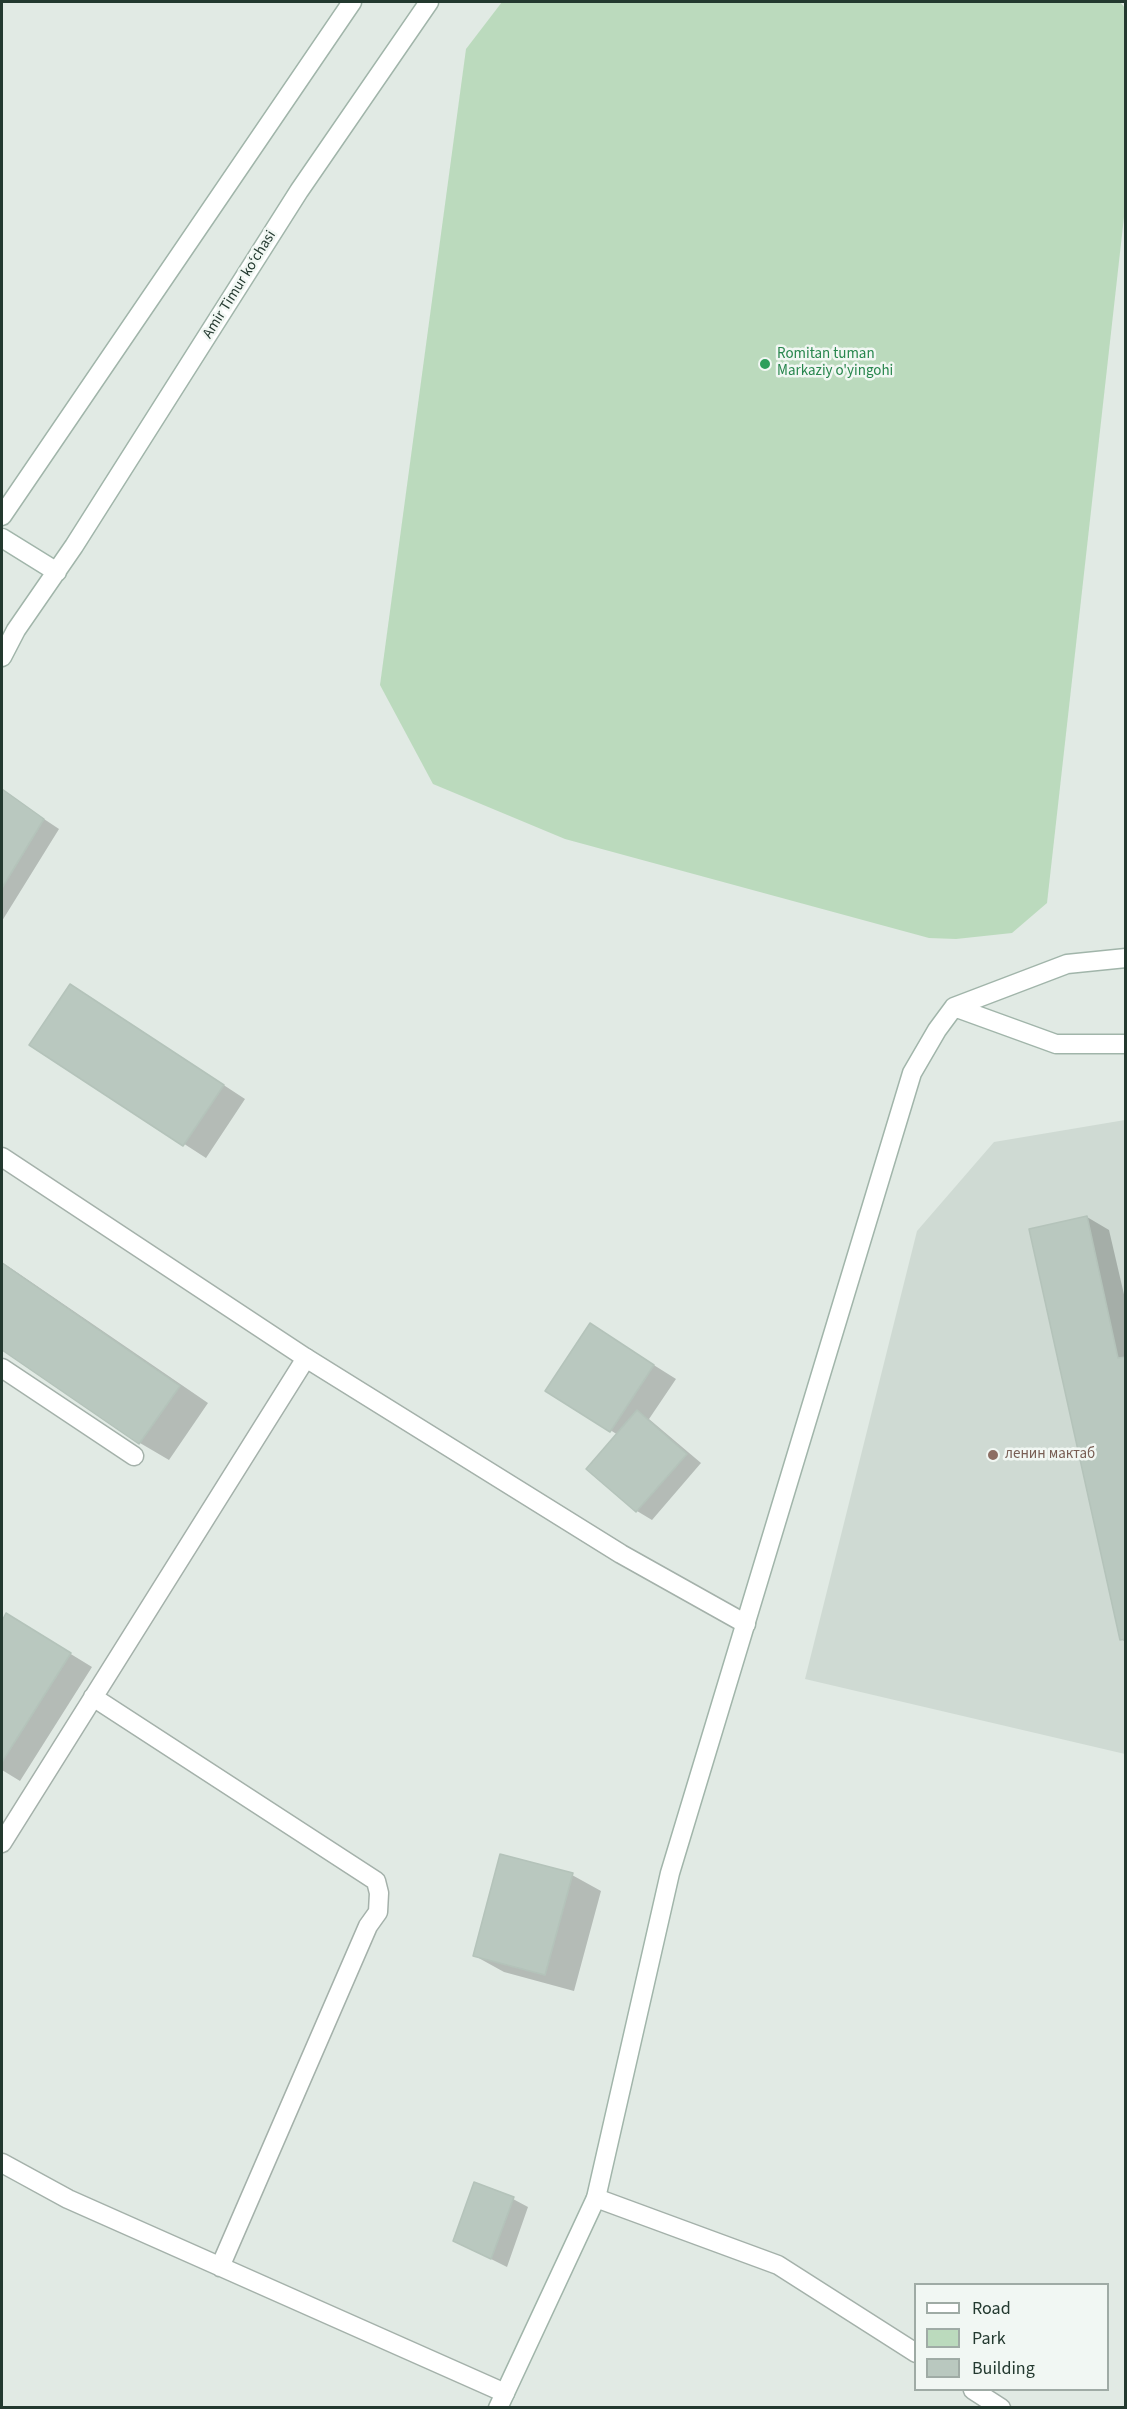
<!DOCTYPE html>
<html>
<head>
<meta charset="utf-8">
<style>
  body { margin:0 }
  #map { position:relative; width:1127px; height:2409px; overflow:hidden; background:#e1eae4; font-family:"Source Sans 3",sans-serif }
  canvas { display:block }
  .frame { position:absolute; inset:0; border:3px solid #23392f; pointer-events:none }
  .legend { position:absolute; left:914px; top:2283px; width:195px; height:108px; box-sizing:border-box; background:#f1f7f3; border:2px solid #9faba5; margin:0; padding:8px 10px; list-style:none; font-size:18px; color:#23392f }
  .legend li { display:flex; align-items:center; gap:12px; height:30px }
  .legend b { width:30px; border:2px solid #9faba5 }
</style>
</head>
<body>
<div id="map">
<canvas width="1127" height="2409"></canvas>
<div class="frame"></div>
<ul class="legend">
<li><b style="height:8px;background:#fff"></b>Road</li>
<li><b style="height:16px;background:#bbdabd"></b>Park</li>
<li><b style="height:16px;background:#b9c8bf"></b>Building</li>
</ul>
</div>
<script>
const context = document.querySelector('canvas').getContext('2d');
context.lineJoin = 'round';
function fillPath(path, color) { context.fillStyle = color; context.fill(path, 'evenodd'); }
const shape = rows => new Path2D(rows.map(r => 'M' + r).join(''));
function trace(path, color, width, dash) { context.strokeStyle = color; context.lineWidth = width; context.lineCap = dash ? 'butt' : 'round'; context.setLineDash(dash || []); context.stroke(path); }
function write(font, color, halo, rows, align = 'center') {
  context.font = font + ' "Source Sans 3",sans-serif'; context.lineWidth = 5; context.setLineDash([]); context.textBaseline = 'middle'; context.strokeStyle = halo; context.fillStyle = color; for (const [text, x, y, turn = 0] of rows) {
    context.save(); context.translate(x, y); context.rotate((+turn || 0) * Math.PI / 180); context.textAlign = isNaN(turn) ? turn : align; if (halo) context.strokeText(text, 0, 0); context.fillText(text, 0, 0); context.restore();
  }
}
fillPath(shape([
  [1125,1120,1125,1754,805,1679,917,1231,994,1142]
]), '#cfdad3');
fillPath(shape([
  [502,2,1120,2,1125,8,1125,208,1047,903,1012,933,956,939,929,938,565,839,433,784,380,685,466,49]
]), '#bbdabd');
fillPath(shape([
  [2,791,59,829,2,921],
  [92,999,245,1099,206,1158,31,1045],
  [1087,1217,1109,1230,1126,1303,1126,1642,1121,1639],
  [2,1262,208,1403,169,1460,140,1443,2,1348],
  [590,1325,676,1379,649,1419,701,1463,652,1520,637,1511,588,1468,618,1435,548,1390],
  [7,1615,92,1667,20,1781,2,1770,2,1623],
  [572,1875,601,1891,574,1991,504,1972,475,1956],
  [513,2199,528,2207,507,2267,455,2241]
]), '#0003');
const building = shape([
  [2,789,44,819,2,888,2,789],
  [70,984,224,1085,183,1146,29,1045,70,984],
  [1087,1216,1118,1358,1126,1357,1126,1639,1120,1640,1029,1229,1087,1216],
  [2,1263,180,1386,139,1444,2,1350,2,1263],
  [590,1323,654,1365,610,1432,545,1391,590,1323],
  [637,1410,687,1454,636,1512,586,1469,637,1410],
  [6,1613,71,1653,2,1762,2,1621,6,1613],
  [500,1854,573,1873,545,1975,473,1956,500,1854],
  [474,2182,514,2197,491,2259,453,2241,474,2182]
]);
fillPath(building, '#b9c8bf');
trace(building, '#b4c3ba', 1.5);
const lane = shape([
  [2,1368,134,1456],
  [93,1697,376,1881,379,1893,378,1912,368,1926,220,2267],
  [2,1843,306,1358],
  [2,2163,68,2199,505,2393]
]);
const street = shape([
  [2,1157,306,1358,621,1554,746,1624],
  [596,2198,778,2265,916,2353],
  [973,2390,1001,2408]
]);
const secondary = shape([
  [2,516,352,2],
  [2,538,57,572],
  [2,657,16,630,74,546,299,191,429,2],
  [954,1007,1056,1044,1126,1044],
  [498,2408,596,2198,670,1873,912,1073,937,1030,954,1007,1067,964,1126,958]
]);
trace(lane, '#a4b1aa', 21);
trace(street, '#a4b1aa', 21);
trace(secondary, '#a1b5aa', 21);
trace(lane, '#fff', 18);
trace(street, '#fff', 18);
trace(secondary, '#fff', 18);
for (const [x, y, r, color] of [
  [765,364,6,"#2e9e5b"],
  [993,1455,6,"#8d6e63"]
]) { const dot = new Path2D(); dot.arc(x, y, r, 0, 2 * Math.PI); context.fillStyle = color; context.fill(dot); trace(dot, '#f1f7f3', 2); }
write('15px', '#23392f', '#f1f7f3', [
  ["Amir Timur ko‘chasi",240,285,-58]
]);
write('15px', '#27864d', '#f1f7f3', [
  ["Romitan tuman",777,355],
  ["Markaziy o'yingohi",777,372]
], 'left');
write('15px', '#785e54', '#f1f7f3', [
  ["ленин мактаб",1005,1455]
], 'left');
</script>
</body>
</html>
